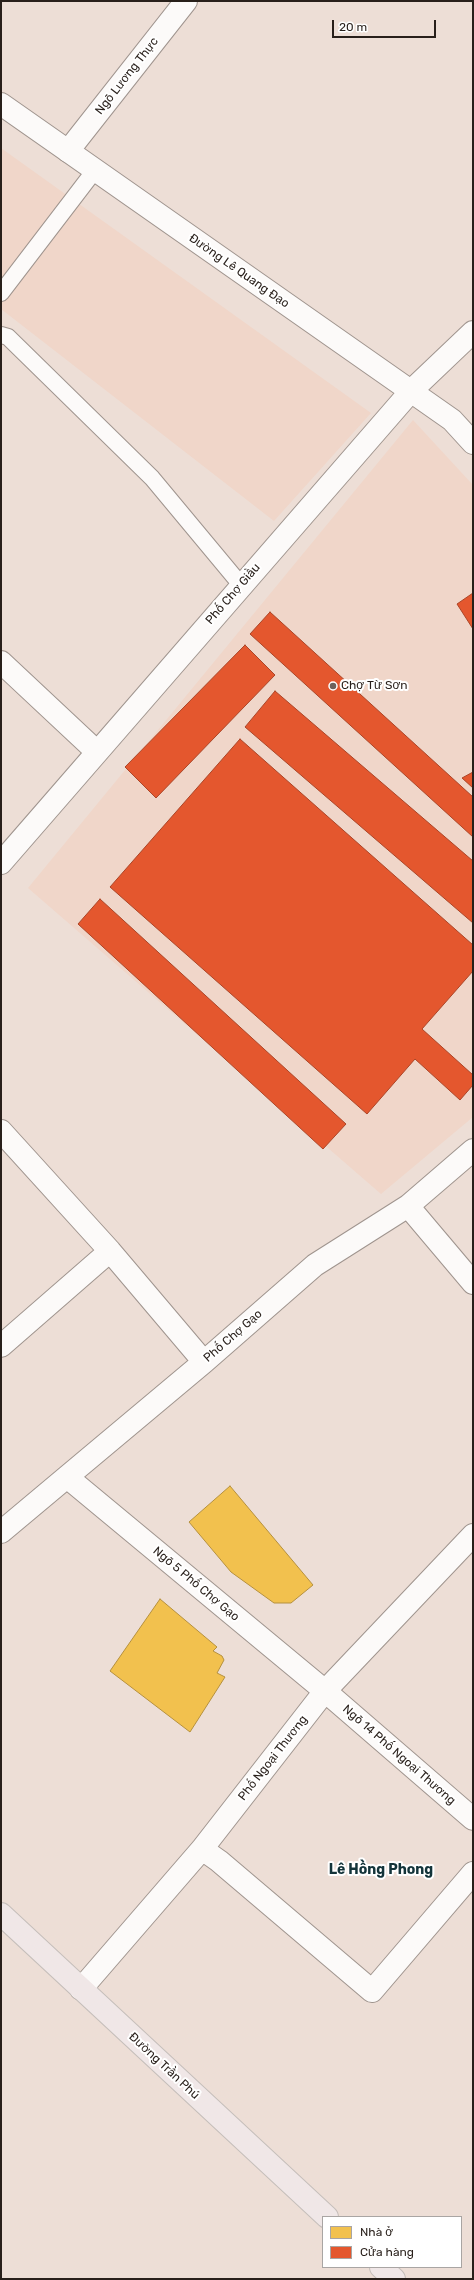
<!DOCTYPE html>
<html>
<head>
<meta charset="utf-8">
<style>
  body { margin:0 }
  #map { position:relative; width:474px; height:2280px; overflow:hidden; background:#edded6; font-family:Rubik,sans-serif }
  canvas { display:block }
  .frame { position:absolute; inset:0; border:2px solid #281f1a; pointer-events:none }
  .legend { position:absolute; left:322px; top:2216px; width:140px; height:52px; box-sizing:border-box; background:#fff; border:1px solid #a9a5a3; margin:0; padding:5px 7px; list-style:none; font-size:12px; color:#281f1a }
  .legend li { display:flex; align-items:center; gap:8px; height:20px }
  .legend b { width:20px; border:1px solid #a9a5a3 }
  .scale { position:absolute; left:332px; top:20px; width:104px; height:18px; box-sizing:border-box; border:2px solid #281f1a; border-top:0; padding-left:5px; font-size:12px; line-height:14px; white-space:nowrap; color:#281f1a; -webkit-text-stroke:3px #fff; paint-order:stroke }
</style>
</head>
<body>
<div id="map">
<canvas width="474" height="2280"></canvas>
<div class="frame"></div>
<ul class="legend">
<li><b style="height:11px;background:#f2c14e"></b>Nhà ở</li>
<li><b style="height:11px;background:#e4572e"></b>Cửa hàng</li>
</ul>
<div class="scale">20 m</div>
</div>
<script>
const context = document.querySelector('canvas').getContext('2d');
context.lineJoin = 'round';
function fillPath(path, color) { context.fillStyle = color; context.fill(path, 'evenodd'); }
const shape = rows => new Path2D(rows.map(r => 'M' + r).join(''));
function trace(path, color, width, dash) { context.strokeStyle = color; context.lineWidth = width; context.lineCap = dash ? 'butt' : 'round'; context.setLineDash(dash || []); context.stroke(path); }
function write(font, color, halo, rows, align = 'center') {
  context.font = font + ' Rubik,sans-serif'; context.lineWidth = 4; context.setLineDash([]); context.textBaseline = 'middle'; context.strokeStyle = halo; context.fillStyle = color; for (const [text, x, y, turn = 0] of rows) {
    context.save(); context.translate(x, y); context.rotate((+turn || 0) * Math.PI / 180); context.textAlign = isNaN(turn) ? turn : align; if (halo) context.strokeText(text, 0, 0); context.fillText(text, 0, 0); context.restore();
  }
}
fillPath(shape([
  [1,148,371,413,274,521,1,309],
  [413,420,473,485,473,1117,381,1194,28,888]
]), '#f0d6c9');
const homes = shape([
  [230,1486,313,1585,291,1603,274,1603,231,1572,189,1522,230,1486],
  [160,1599,217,1647,213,1651,222,1656,224,1660,217,1673,225,1677,190,1732,110,1671,160,1599]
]);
fillPath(homes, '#f2c14e');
trace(homes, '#b5903e', 1);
const shops = shape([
  [473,593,473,629,457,604,473,593],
  [270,612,473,797,473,837,250,634,270,612],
  [245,645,275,675,156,798,125,767,245,645],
  [275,691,473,861,473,923,245,727,275,691],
  [240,739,473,945,473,971,422,1029,473,1075,473,1085,460,1100,415,1059,367,1114,110,887,240,739],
  [473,772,473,788,462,778,473,772],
  [100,899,346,1124,323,1149,78,924,100,899]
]);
fillPath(shops, '#e4572e');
trace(shops, '#ac4628', 1);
const service = shape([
  [1,293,95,170],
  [1,335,8,337,152,478,241,585]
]);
const minor = shape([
  [68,151,186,1],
  [1,662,96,751],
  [1,1131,110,1251],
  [408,1206,473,1283],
  [1,1346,110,1251,204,1362],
  [67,1477,325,1691,473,1819],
  [1,1532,204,1362,315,1265,408,1206,473,1150],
  [202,1849,219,1861,372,1991,473,1873],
  [81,1989,202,1849,325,1691,473,1535]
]);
const tertiary = shape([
  [1,863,411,391,473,332]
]);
const secondary = shape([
  [1,104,452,420,473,443]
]);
const primary = shape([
  [1,1914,327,2217],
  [381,2267,394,2279]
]);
trace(service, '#9f948e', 18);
trace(minor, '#9f948e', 24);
trace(tertiary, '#9f948e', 24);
trace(secondary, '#9f948e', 24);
trace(primary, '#c5beba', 24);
trace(service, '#fcfaf9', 16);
trace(minor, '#fcfaf9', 22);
trace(tertiary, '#fcfaf9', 22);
trace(secondary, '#fcfaf9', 22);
trace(primary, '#f0e7e7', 22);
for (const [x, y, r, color] of [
  [333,686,4,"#6d625c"]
]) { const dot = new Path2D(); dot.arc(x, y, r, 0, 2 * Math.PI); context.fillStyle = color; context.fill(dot); trace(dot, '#fff', 1.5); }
write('12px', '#281f1a', '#fff', [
  ["Ngõ Lương Thực",127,76,-52],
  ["Đường Lê Quang Đạo",239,271,35],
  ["Phố Chợ Giầu",233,594,-49],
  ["Phố Chợ Gạo",233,1336,-41],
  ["Ngõ 5 Phố Chợ Gạo",196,1584,40],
  ["Ngõ 14 Phố Ngoại Thương",399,1755,41],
  ["Phố Ngoại Thương",273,1758,-52],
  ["Đường Trần Phú",164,2066,43]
]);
write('12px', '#281f1a', '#fff', [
  ["Chợ Từ Sơn",341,686]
], 'left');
write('bold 14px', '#13343a', '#fff', [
  ["Lê Hồng Phong",381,1870]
]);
</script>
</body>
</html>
